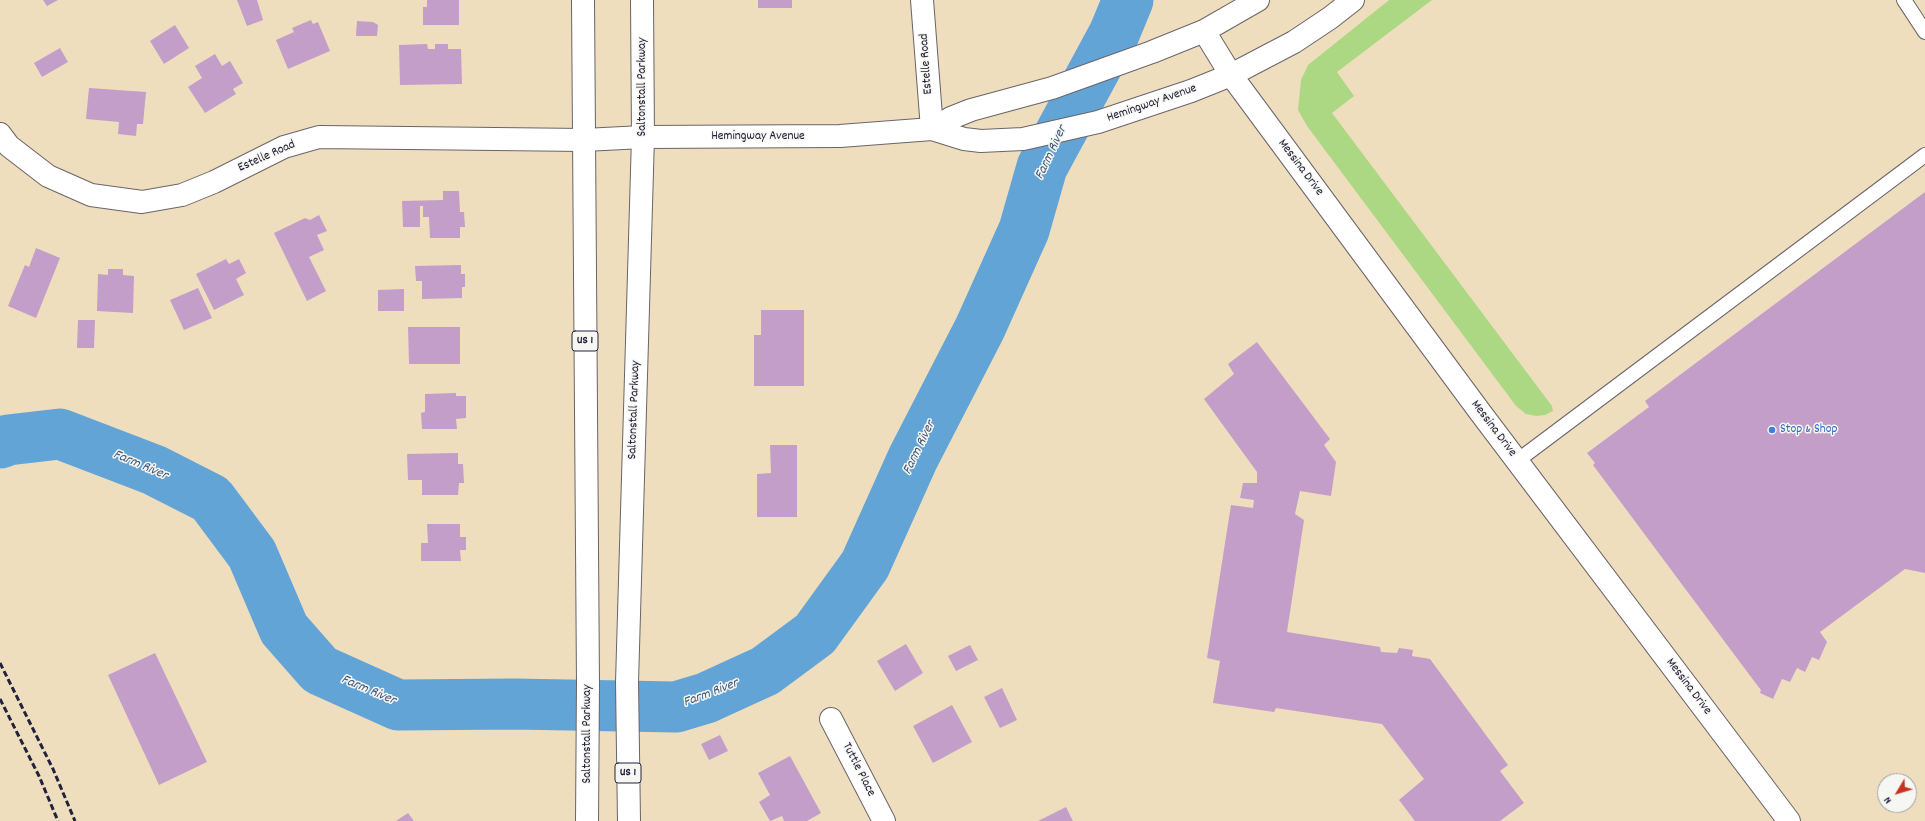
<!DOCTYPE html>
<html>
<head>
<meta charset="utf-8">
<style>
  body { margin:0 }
  #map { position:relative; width:1925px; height:821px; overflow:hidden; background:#efdebe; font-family:Dekko,sans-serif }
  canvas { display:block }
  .north { position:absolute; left:1877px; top:773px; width:40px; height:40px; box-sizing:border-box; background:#f6f6f2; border:1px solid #a1a1a9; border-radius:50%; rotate:232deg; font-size:11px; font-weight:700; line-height:16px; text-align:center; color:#22223b }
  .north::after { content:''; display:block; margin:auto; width:14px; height:18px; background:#c8321e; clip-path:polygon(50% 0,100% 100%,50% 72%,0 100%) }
</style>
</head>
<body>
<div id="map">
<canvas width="1925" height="821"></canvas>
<div class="north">N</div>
</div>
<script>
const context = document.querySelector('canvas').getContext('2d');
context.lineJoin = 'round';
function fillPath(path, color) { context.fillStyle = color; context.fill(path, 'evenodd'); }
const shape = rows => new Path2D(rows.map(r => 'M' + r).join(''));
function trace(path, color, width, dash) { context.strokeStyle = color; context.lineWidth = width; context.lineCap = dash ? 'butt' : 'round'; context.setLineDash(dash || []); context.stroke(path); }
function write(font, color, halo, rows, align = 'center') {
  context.font = font + ' Dekko,sans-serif'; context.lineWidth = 3; context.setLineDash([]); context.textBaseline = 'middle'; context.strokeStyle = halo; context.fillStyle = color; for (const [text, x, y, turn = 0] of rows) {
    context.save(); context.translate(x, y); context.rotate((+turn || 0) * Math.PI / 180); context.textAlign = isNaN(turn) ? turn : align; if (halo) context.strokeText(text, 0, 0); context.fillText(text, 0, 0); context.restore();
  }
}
fillPath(shape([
  [1389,0,1432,0,1337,72,1354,96,1332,113,1552,406,1553,411,1545,415,1536,416,1526,414,1516,406,1307,126,1298,110,1301,80,1308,65]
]), '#add883');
trace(shape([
  [0,443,8,440,60,434,154,470,211,499,252,554,284,629,320,670,398,705,514,704,676,707,706,698,765,671,815,634,865,565,913,458,980,328,1024,230,1042,167,1114,34,1128,0]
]), '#62a4d6', 51);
fillPath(shape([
  [43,0,58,0,47,6],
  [237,0,257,0,263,20,247,26],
  [427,0,459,0,459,25,423,25,423,7,427,7],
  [758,0,792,0,792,8,758,8],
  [311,20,313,24,318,22,330,51,288,69,276,40,294,32,292,28],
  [357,21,373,22,378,25,377,36,356,36],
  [175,25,189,48,164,64,150,41],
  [427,44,428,49,435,49,435,44,448,44,448,49,461,49,462,84,400,85,399,45],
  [60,48,68,62,42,77,34,63],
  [215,54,222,66,230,61,243,83,233,89,236,94,205,113,188,87,202,78,195,66],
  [89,88,146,92,143,124,137,124,136,136,118,134,119,122,86,119],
  [443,191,459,191,460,212,464,212,465,227,460,227,460,238,430,238,429,217,423,217,423,206,420,206,420,227,403,227,402,201,443,200],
  [1925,192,1925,573,1905,569,1820,632,1827,642,1819,660,1812,657,1805,672,1797,668,1790,682,1782,679,1773,699,1760,693,1761,690,1754,681,1593,465,1595,463,1587,453,1649,407,1645,401],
  [319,215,327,231,317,235,324,250,309,257,326,291,307,301,274,233,305,218,310,220],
  [36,248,60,258,36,318,8,306,25,265,29,267],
  [226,259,229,264,239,259,246,273,236,279,244,295,214,310,196,274],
  [461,265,461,274,465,274,465,287,462,287,462,298,422,299,422,281,416,281,415,266],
  [108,269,123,269,123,275,134,276,133,313,97,311,98,274,108,275],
  [198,288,212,318,184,330,170,300],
  [404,289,404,311,378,311,378,290],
  [761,310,804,310,804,386,754,386,754,335,761,335],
  [78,320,95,320,94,348,77,348],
  [408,327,460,327,460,364,409,364],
  [1257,342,1330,439,1324,445,1336,462,1331,496,1300,491,1295,514,1304,520,1287,632,1380,647,1381,652,1397,653,1399,648,1413,650,1412,656,1430,659,1508,765,1500,771,1524,803,1500,821,1415,821,1399,800,1424,779,1382,724,1276,708,1274,712,1213,703,1220,661,1207,658,1231,505,1253,508,1254,500,1240,498,1243,483,1257,483,1257,472,1204,399,1234,374,1228,364],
  [456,393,456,396,466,396,466,418,456,419,457,429,422,429,421,413,425,412,425,394],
  [770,445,797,445,797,517,757,517,757,474,771,473],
  [458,453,458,464,463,464,464,483,459,483,458,495,422,495,422,480,408,480,407,454],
  [427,524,460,524,460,537,466,537,466,550,460,550,461,561,421,561,421,543,428,543],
  [906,644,923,673,895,691,877,661],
  [970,645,978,660,956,671,948,656],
  [155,653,207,762,159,785,108,675],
  [1002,688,1017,720,1000,728,984,697],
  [952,705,972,742,933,763,913,726],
  [720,735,728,751,709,760,701,744],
  [790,756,821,813,807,821,784,821,782,816,770,821,759,802,770,795,758,773],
  [1066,807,1073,821,1038,821],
  [408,813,414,821,396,821]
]), '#c29ec9');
const lane = shape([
  [1904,0,1925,32],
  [1517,461,1925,155]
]);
const street = shape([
  [922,0,932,129],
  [0,134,9,146,48,176,91,195,142,202,182,195,214,182,284,147,319,137,584,140],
  [831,719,884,821]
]);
const secondary = shape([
  [1204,31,1231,75,1480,412,1789,821],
  [932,129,951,118,971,110,1052,88,1152,52,1204,31,1258,0],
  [584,140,643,137,840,136,932,129,964,139,981,141,1023,139,1098,122,1191,91,1231,75,1294,42,1330,18,1353,0]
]);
const primary = shape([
  [583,0,588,683,587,821],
  [629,821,627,682,643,137,642,0]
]);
trace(lane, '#6a6469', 16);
trace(street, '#6a6469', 24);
trace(secondary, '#6a6469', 24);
trace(primary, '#6a6469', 24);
trace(lane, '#fff', 14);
trace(street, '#fff', 22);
trace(secondary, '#fff', 22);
trace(primary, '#fff', 22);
trace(shape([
  [0,663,53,769,75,821],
  [0,699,39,776,58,821]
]), '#22223b', 3, [6, 3]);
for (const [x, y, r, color] of [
  [1772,430,4,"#3f7fe0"]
]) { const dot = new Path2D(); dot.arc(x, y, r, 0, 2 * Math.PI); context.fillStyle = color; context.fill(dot); trace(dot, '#f6f6f2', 1.5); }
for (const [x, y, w] of [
  [585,341,26],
  [628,773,26]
]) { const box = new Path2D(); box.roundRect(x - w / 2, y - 10, w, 20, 3); context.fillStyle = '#f6f6f2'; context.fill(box); trace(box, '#22223b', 1); }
write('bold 12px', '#22223b', null, [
  ["US 1",585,341],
  ["US 1",628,773]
]);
write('13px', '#22223b', '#f6f6f2', [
  ["Estelle Road",927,64,-94],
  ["Saltonstall Parkway",643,87,-90],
  ["Hemingway Avenue",1152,104,-19],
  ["Hemingway Avenue",758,137],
  ["Estelle Road",267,157,-24],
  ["Messina Drive",1300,168,53],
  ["Saltonstall Parkway",635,410,-88],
  ["Messina Drive",1493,429,53],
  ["Messina Drive",1688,687,53],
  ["Saltonstall Parkway",588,734,-90],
  ["Tuttle Place",858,770,63]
]);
write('13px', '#366cbe', '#f6f6f2', [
  ["Stop & Shop",1780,430]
], 'left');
write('italic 14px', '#3c5679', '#f6f6f2', [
  ["Farm River",1052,153,-65],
  ["Farm River",920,448,-64],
  ["Farm River",140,466,23],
  ["Farm River",368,691,23],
  ["Farm River",711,694,-21]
]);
</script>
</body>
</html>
